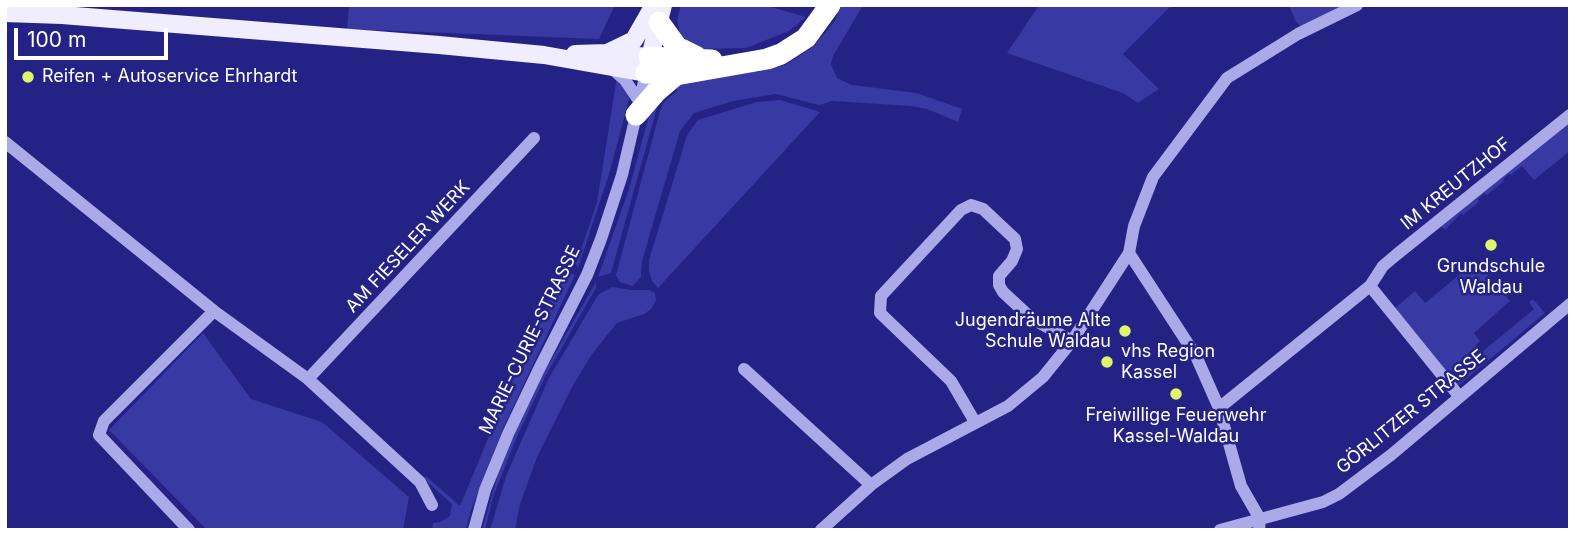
<!DOCTYPE html>
<html>
<head>
<meta charset="utf-8">
<style>
  body { margin:0 }
  #map { position:relative; width:1575px; height:535px; overflow:hidden; background:#242284; font-family:Inter,sans-serif }
  canvas { display:block }
  .frame { position:absolute; inset:0; border:7px solid #fff; pointer-events:none }
  .scale { position:absolute; left:14px; top:28px; width:154px; height:32px; box-sizing:border-box; border:4px solid #fff; border-top:0; padding-left:9px; font-size:21px; line-height:24px; white-space:nowrap; color:#fff; -webkit-text-stroke:5px #242284; paint-order:stroke }
</style>
</head>
<body>
<div id="map">
<canvas width="1575" height="535"></canvas>
<div class="frame"></div>
<div class="scale">100 m</div>
</div>
<script>
const context = document.querySelector('canvas').getContext('2d');
context.lineJoin = 'round';
function fillPath(path, color) { context.fillStyle = color; context.fill(path, 'evenodd'); }
const shape = rows => new Path2D(rows.map(r => 'M' + r).join(''));
function trace(path, color, width, dash) { context.strokeStyle = color; context.lineWidth = width; context.lineCap = dash ? 'butt' : 'round'; context.setLineDash(dash || []); context.stroke(path); }
function write(font, color, halo, rows, align = 'center') {
  context.font = font + ' Inter,sans-serif'; context.lineWidth = 5; context.setLineDash([]); context.textBaseline = 'middle'; context.strokeStyle = halo; context.fillStyle = color; for (const [text, x, y, turn = 0] of rows) {
    context.save(); context.translate(x, y); context.rotate((+turn || 0) * Math.PI / 180); context.textAlign = isNaN(turn) ? turn : align; if (halo) context.strokeText(text, 0, 0); context.fillText(text, 0, 0); context.restore();
  }
}
fillPath(shape([
  [349,5,615,5,599,39,347,29],
  [681,5,764,5,806,17,789,31,746,48,701,49,681,37,677,21],
  [841,5,863,5,833,56,831,64,837,78,852,85,917,93,962,109,958,122,927,109,911,106,832,101,819,105,776,94,733,101,694,113,680,131,642,261,641,277,633,286,620,282,616,275,660,111,664,102,677,91,678,85,785,65,813,47,835,21],
  [1039,5,1172,5,1123,54,1159,89,1138,103,1123,93,1007,53],
  [1289,5,1339,5,1339,7,1301,27,1295,20],
  [617,77,629,94,629,99,610,171,578,268,576,264,597,202],
  [780,100,820,112,658,288,652,281,649,271,649,260,687,135,698,120,757,102],
  [658,104,611,273,598,277,629,189,651,108],
  [1570,118,1570,151,1534,180,1522,166,1511,175,1509,174,1503,179,1504,181,1487,195,1484,193,1478,199,1479,202,1463,215,1461,213,1445,230,1440,225],
  [1476,261,1510,301,1474,333,1480,341,1476,345,1482,352,1534,309,1529,302,1533,299,1545,313,1458,386,1393,310,1415,291,1425,303],
  [563,270,575,275,502,431,471,510,466,530,432,530,433,523,440,522,450,516,452,504,424,479,426,476,460,506,509,388],
  [596,282,596,288,545,377,516,439,493,497,485,530,482,530,498,474,512,438,542,376],
  [612,287,632,290,650,290,655,293,656,301,651,309,644,314,617,323,592,354,572,387,537,457,520,504,515,530,490,530,506,476,549,378,598,295],
  [203,333,251,399,322,422,409,497,403,530,207,530,109,430]
]), '#3939a3');
trace(shape([
  [611,68,625,80,639,101],
  [5,142,214,311,308,379,420,482,432,505],
  [1129,253,1196,356,1219,408,1241,486,1260,519,1259,530],
  [1370,286,1459,396],
  [744,369,871,485],
  [308,379,534,138],
  [1219,408,1370,286,1383,266,1396,255,1570,115],
  [975,422,951,381,880,313,881,296,961,210,971,205,983,209,1015,239,1017,249,1012,261,999,276,999,285,1003,292,1031,318,1072,341],
  [189,530,99,435,104,421,214,311],
  [474,530,485,490,508,434,539,369,587,275,601,239,622,175,646,73],
  [821,530,871,485,907,459,1008,406,1043,377,1072,341,1129,253,1134,226,1153,177,1227,78,1298,34,1357,5],
  [1220,530,1323,502,1339,494,1391,455,1570,304]
]), '#abaae9', 12);
trace(shape([
  [5,13,62,15,439,45,544,55,646,73,663,5],
  [607,53,634,40,654,5],
  [575,54,607,53,649,57]
]), '#efedfe', 18);
trace(shape([
  [659,22,677,47,697,57],
  [649,57,712,60],
  [646,73,676,75,767,59,781,54,806,38,830,5],
  [636,115,656,92,676,75]
]), '#fff', 21);
for (const [x, y, r, color] of [
  [28,77,7,"#def56c"],
  [1491,245,7,"#def56c"],
  [1125,331,7,"#def56c"],
  [1107,362,7,"#def56c"],
  [1176,394,7,"#def56c"]
]) { const dot = new Path2D(); dot.arc(x, y, r, 0, 2 * Math.PI); context.fillStyle = color; context.fill(dot); trace(dot, '#242284', 2.5); }
write('18px', '#fff', '#242284', [
  ["Reifen + Autoservice Ehrhardt",42,77],
  ["Grundschule",1491,267,"center"],
  ["Waldau",1491,288,"center"],
  ["Jugendräume Alte",1111,321,"right"],
  ["Schule Waldau",1111,342,"right"],
  ["vhs Region",1121,352],
  ["Kassel",1121,373],
  ["Freiwillige Feuerwehr",1176,416,"center"],
  ["Kassel-Waldau",1176,437,"center"]
], 'left');
write('18px', '#fff', '#242284', [
  ["IM KREUTZHOF",1456,184,-39],
  ["AM FIESELER WERK",408,247,-47],
  ["MARIE-CURIE-STRASSE",530,340,-64],
  ["GÖRLITZER STRASSE",1411,412,-39]
]);
</script>
</body>
</html>
